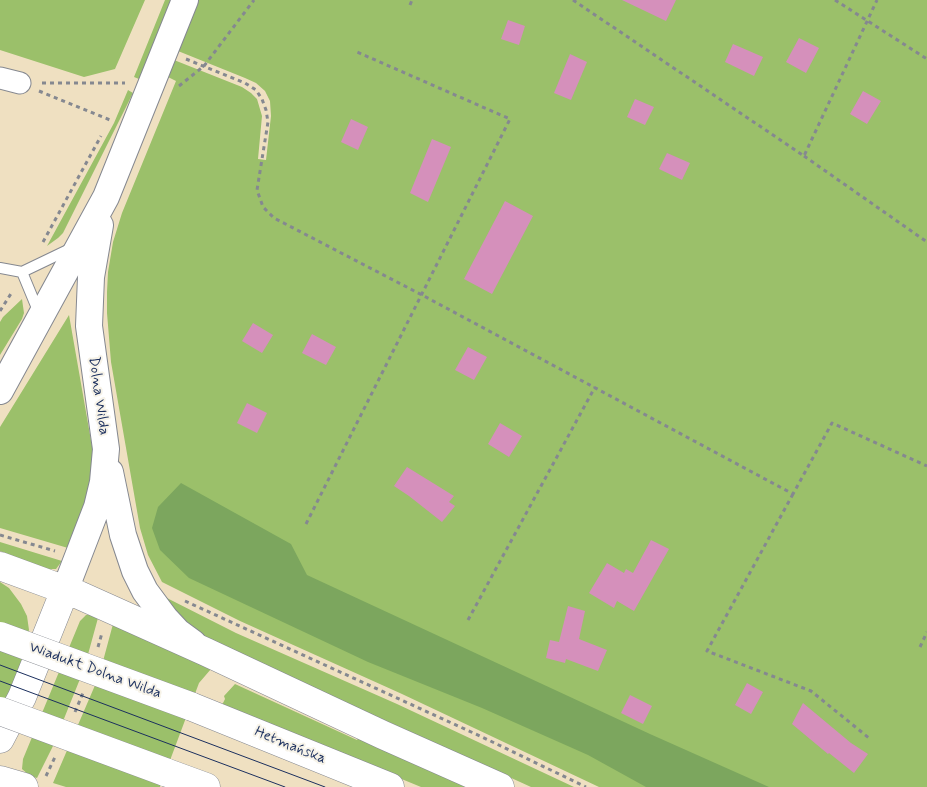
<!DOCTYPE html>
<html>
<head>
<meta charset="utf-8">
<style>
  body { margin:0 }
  canvas { display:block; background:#efe0c1 }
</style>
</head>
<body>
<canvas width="927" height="787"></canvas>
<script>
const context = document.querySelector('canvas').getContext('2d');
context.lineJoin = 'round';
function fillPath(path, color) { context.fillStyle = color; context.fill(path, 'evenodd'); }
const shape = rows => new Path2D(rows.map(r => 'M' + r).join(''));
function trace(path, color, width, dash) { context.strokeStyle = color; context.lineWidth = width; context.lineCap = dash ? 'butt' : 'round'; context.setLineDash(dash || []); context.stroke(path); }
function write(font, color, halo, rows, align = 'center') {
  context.font = font + ' Mynerve,sans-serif'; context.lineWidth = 4; context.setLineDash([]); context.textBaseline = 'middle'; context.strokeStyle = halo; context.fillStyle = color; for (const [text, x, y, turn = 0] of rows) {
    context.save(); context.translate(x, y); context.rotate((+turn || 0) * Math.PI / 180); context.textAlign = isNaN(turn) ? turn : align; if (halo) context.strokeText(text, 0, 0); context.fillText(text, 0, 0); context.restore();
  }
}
fillPath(shape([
  [0,0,145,0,115,69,84,77,0,50],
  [165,0,171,0,139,79,134,77],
  [198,0,927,0,927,787,599,787,402,694,240,621,162,582,148,555,140,528,111,362,107,313,107,292,108,272,113,242,122,213,176,81,168,77,174,60,242,87,251,93,257,99,262,116,258,159,266,160,271,116,270,101,265,91,256,83,245,78,178,51],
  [128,90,133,93,63,233,58,238,47,246,114,123],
  [22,299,24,313,22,319,0,355,0,322,3,317],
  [69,315,93,452,90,489,68,548,0,528,0,427],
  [0,542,62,561,56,569,47,569,0,551],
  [0,582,9,588,21,604,27,616,29,630,17,678,0,713],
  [157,593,236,633,397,704,574,787,531,787,222,646,197,633],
  [86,615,91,615,98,618,84,669,53,746,37,778,30,776,22,769,23,759,80,621],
  [113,624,211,669,199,683,160,787,66,787,53,783,99,676],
  [235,684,357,740,359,737,472,787,421,787,222,705,225,699,224,696]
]), '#9bc06a');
fillPath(shape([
  [181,483,291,544,307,575,650,734,769,787,646,787,588,755,482,708,368,662,189,578,160,550,152,528,158,507]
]), '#7ca65e');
fillPath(shape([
  [622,0,676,0,666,21],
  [508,20,525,26,519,45,501,39],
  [799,38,819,48,806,73,786,62],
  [733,44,763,57,754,76,725,62],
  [570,54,587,62,571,100,554,93],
  [863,91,881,101,867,124,850,114],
  [635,99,654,107,645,125,627,117],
  [351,119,368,127,358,150,341,142],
  [432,139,451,147,428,202,410,193],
  [667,153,690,163,682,180,659,169],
  [505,201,533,216,492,294,464,279],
  [253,323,273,335,262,353,242,341],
  [312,334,336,347,326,365,302,353],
  [468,347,487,357,474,380,455,370],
  [247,403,267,413,257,433,237,423],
  [500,423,522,436,509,457,488,444],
  [407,467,454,496,449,502,455,506,442,522,409,496,394,486],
  [651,540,669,549,634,611,617,601,614,608,589,593,607,563,624,573,626,569,633,573],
  [568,606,585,611,579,639,607,650,598,671,566,659,565,663,546,658,550,640,559,642],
  [747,683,763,692,751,714,735,705],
  [630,695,652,706,643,724,621,713],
  [803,703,851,743,868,754,854,773,829,753,828,754,792,724]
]), '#d590bb');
const service = shape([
  [0,268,22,272,72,248],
  [22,272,39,313]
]);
const minor = shape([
  [0,78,20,83]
]);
const tertiary = shape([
  [0,391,106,197,185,0],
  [110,472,123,535,135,571,145,591,165,618,178,632,193,643],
  [65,590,97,507,103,482,106,449,89,326,91,277,100,225]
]);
const secondary = shape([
  [0,566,79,595,206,652,383,735,500,787],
  [190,706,390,787],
  [0,739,22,697,65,590],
  [165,772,206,787],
  [0,780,24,787]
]);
trace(service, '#858890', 12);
trace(minor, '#858890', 23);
trace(tertiary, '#858890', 28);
trace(secondary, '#858890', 29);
trace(shape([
  [573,0,804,156,877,0],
  [835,0,927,59],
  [410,5,412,0],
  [186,59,245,83,256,90,262,99,266,110,268,122,257,190,263,207,274,218,422,295,793,494,832,423,927,466],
  [42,83,125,83],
  [179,86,204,66,254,0],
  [39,91,110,120],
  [804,156,927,242],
  [43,242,101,136],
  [0,311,12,292],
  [793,494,707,651,811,691,869,738],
  [306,524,510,119,357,52],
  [0,535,55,551],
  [185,601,480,736,586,787],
  [468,620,595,387],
  [98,647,102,633],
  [920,647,927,632],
  [75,712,83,693],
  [46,776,55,757]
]), '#858890', 3, [4, 4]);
trace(service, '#fff', 10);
trace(minor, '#fff', 21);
trace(tertiary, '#fff', 26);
trace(secondary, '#fff', 28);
trace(shape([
  [0,665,325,787],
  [0,681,285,787]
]), '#1b2f5e', 1);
const secondaryBridge = shape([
  [0,636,190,706],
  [0,711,165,772]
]);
trace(secondaryBridge, '#858890', 29, []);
trace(secondaryBridge, '#fff', 28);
write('15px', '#1b2f5e', '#f7f3e8', [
  ["Dolna Wilda",98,396,82],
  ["Wiadukt Dolna Wilda",95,671,20],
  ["Hetmańska",290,746,22]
]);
</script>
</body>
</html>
